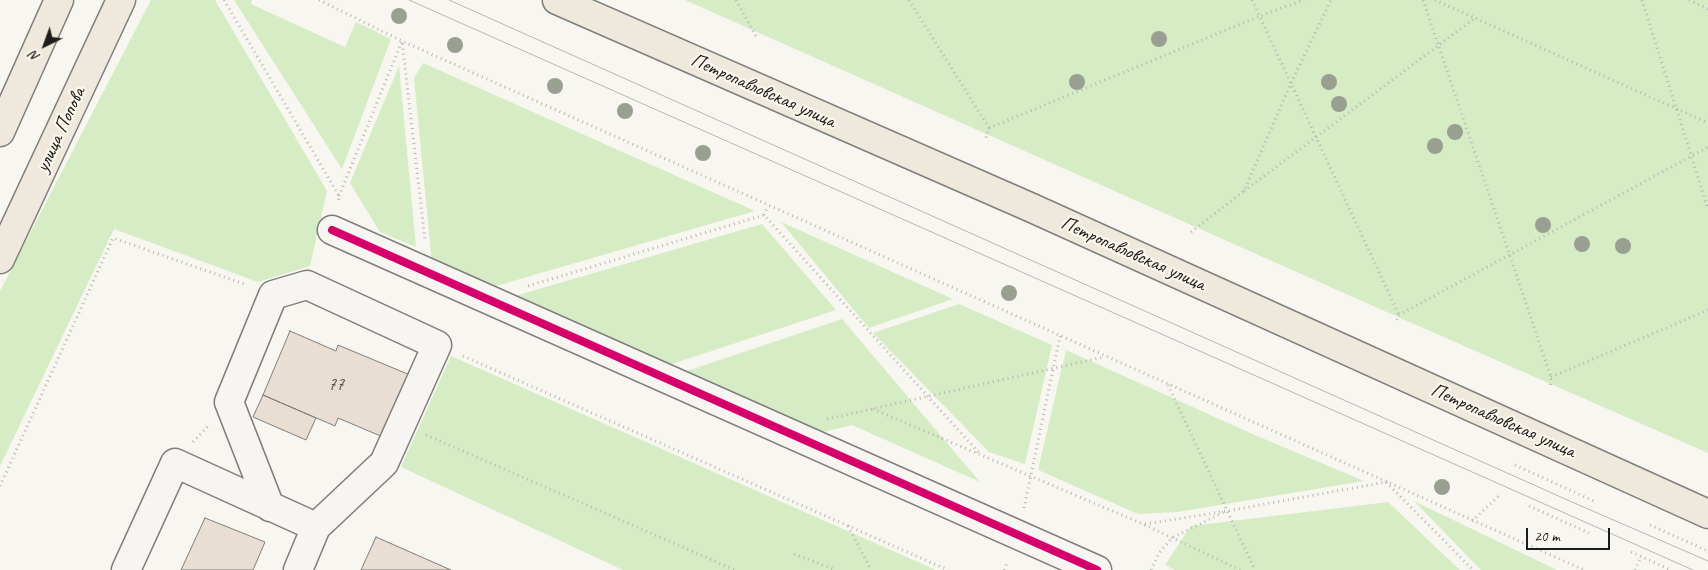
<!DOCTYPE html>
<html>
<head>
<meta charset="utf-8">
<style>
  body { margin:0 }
  #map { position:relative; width:1708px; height:570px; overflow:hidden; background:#f8f6f0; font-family:Caveat,sans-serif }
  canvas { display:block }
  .north { position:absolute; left:20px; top:20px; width:50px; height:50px; -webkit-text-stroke:4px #fbf7ec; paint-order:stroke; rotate:222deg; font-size:14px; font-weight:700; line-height:20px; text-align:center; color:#1c1c1c }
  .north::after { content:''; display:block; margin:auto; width:18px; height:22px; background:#1c1c1c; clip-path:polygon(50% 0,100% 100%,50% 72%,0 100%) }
  .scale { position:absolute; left:1526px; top:528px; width:84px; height:22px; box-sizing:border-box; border:2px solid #1c1c1c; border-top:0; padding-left:6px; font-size:15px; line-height:18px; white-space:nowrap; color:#1c1c1c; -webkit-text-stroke:4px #fbf7ec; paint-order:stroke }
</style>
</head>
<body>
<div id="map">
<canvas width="1708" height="570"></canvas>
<div class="north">N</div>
<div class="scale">20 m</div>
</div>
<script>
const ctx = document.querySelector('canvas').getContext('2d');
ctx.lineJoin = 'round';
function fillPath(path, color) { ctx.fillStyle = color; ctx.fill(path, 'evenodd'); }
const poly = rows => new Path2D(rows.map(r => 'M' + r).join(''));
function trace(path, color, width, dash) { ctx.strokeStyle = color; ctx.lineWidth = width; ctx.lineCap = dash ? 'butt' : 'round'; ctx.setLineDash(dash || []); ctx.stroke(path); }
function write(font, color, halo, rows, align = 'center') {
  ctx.font = font + ' Caveat,sans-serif'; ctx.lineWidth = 4.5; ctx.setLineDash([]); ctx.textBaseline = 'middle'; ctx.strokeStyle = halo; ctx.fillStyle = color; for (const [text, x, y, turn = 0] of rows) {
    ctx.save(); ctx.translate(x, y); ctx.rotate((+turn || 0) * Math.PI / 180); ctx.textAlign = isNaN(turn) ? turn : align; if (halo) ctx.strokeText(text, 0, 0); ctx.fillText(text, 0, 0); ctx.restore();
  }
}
fillPath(poly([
  [151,0,215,0,327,191,310,266,258,282,114,229,0,466,0,291],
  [234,0,252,0,251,4,345,47,356,22,391,39,342,169],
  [685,0,1708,0,1708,453,1398,317],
  [423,63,755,211,489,288,432,264,414,78],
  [399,66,416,247,380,232,350,183],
  [781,222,953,299,869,328],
  [762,224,836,310,663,367,508,298],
  [959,304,1052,345,1025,464,989,452,873,333],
  [842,319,980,482,852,425,815,434,678,374],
  [1066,350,1257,436,1364,481,1178,512,1138,514,1038,470],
  [451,356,936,570,623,570,401,467],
  [1414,501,1557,570,1481,570],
  [1388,502,1460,570,1175,570,1165,565,1191,526]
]), '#d6ecc4');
const building = poly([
  [290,331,336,351,338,345,410,375,383,437,338,418,335,426,263,395,290,331],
  [263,395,316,418,306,440,253,417,263,395],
  [205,518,265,542,253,570,181,570,205,518],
  [376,537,451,570,361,570,376,537]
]);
fillPath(building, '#e8ded4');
trace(building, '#7f7e7b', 1);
const minor = poly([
  [332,230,1097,570],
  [270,507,229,402,273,295,307,285,437,345,384,463,316,527],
  [126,570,175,463,316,527,298,570]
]);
const major = poly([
  [557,0,1032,208,1708,514],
  [0,132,59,0],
  [0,259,121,0]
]);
trace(minor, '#7f7e7b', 31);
trace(major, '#7f7e7b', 31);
trace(poly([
  [224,0,339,196,338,203],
  [319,0,402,41,1584,570],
  [736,0,757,38],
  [909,0,989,128,986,138],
  [1252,0,1399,315],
  [1423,0,1551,377,1550,388],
  [1435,0,1708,123],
  [1642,0,1708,209],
  [1689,0,1708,9],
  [989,128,1260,16,1304,0],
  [1244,191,1475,18],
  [339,196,402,41,425,240],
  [764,215,768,206],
  [1191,232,1244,191,1291,83,1331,0],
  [528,286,764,215,979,453],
  [1397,320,1399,315,1708,147],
  [463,356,948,570],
  [1551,377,1708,310],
  [1168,385,1255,570],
  [873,409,1143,524,1240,570],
  [827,419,1104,357],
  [426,435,735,570],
  [193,442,209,425],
  [1515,465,1596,502],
  [0,486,113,238,247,285],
  [1529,506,1589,533],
  [1024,508,1060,336],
  [1472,521,1501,494],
  [1145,524,1227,511,1386,482,1473,570],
  [1650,525,1708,551],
  [848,526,871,570],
  [1631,552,1671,570],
  [794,554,836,570],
  [1004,570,1008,561],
  [1151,570,1159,553,1172,538,1224,512],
  [1635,570,1641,557]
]), '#b7b6b4', 3, [1, 4]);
trace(minor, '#f6f5f1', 28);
trace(major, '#eee8dd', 28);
trace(poly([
  [409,0,1693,570],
  [449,0,1572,502,1708,561]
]), '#b7b6b4', 1);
trace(poly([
  [332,230,1097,570]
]), '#d6006c', 8);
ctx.fillStyle = '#999f91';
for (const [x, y] of [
  [399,16],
  [1159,39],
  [455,45],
  [1077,82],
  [1329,82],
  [555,86],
  [1339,104],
  [625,111],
  [1455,132],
  [1435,146],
  [703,153],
  [1543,225],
  [1582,244],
  [1623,246],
  [1009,293],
  [1442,487]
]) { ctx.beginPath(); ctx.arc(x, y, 8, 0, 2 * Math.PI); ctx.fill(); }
write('18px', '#4f4c4a', null, [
  ["77",336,385]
]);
write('20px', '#1c1c1c', '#fbf7ec', [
  ["Петропавловская улица",763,91,24],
  ["улица Попова",61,130,-65],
  ["Петропавловская улица",1133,254,24],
  ["Петропавловская улица",1503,421,24]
]);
</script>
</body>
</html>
